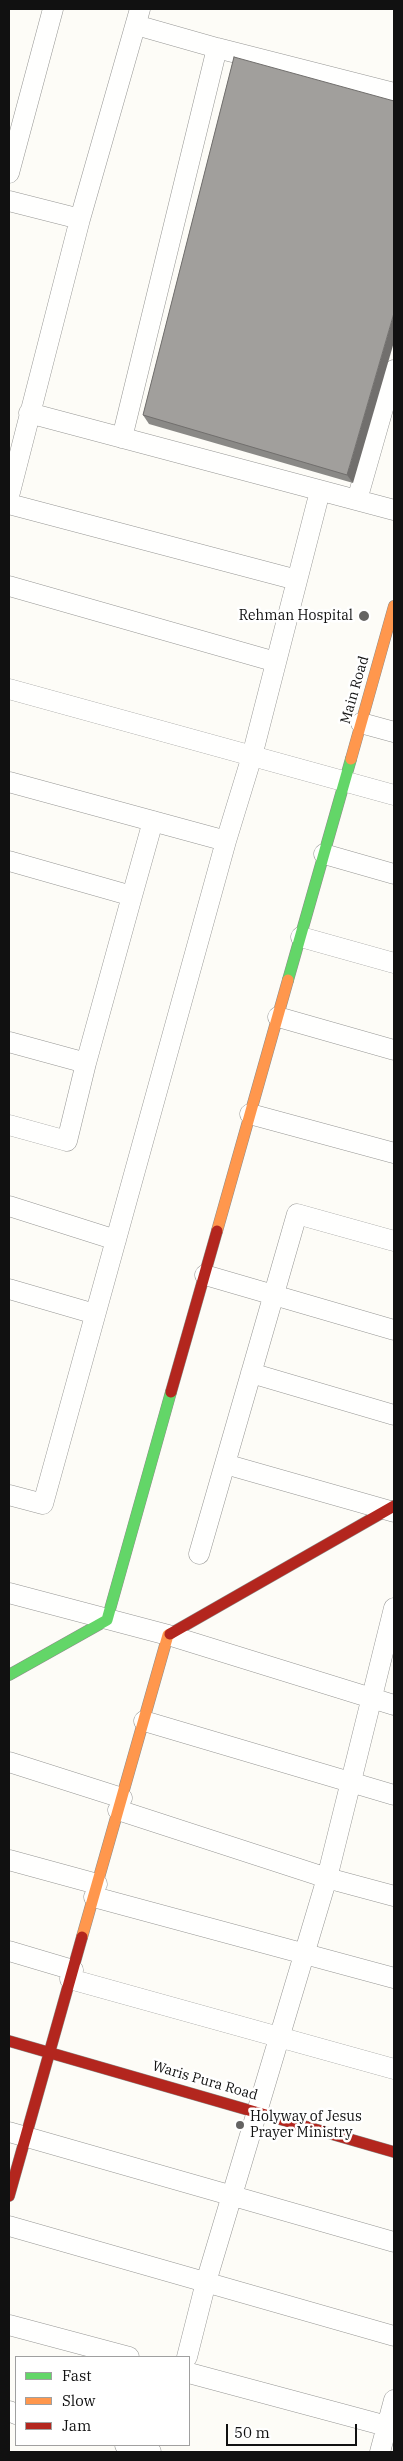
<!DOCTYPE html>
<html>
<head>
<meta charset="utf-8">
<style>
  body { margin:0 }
  #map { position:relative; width:403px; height:2461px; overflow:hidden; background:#fdfcf7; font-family:"IBM Plex Serif",serif }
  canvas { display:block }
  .frame { position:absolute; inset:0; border:10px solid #111; pointer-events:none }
  .legend { position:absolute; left:15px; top:2356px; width:175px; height:90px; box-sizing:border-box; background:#fff; border:1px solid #a0a0a0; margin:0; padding:6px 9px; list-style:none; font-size:15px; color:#111 }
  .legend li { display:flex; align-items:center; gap:10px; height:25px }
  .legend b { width:25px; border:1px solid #a0a0a0 }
  .scale { position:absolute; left:226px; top:2424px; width:131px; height:22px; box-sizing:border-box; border:2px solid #111; border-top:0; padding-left:6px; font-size:15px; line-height:18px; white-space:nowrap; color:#111; -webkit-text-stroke:4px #fff; paint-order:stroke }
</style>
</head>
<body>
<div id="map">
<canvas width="403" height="2461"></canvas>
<div class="frame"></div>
<ul class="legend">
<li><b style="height:6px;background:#63d668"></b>Fast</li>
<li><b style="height:6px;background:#ff974d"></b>Slow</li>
<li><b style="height:6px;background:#b3261e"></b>Jam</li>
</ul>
<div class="scale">50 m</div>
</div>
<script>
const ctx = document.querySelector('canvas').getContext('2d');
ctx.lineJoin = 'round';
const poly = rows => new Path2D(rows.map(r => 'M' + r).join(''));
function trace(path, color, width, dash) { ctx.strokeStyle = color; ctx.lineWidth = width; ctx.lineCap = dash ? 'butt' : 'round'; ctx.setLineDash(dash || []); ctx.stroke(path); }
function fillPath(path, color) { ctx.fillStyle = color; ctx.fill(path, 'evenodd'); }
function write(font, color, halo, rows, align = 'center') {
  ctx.font = font + ' "IBM Plex Serif",serif'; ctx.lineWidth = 5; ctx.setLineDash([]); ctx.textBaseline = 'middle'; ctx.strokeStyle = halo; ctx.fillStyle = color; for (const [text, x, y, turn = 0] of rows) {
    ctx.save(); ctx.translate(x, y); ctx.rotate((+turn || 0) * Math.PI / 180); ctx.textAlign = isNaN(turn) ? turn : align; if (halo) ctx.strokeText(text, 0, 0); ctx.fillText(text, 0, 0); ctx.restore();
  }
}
const street = poly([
  [136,25,217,48,394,93],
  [9,173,53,9],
  [9,201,80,219],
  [29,413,394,510],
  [122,438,217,48],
  [9,496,80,219,140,9],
  [357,500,394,370],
  [9,504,297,580],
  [9,586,276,662],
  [9,689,394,795],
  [361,723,394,732],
  [9,782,226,841],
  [324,854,394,874],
  [9,861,132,896,86,1063,67,1141,9,1125],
  [132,896,153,821],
  [301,937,394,963],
  [278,1017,394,1050],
  [9,1042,86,1063],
  [250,1114,394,1153],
  [9,1206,116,1240],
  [205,1275,394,1330],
  [9,1289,95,1314],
  [251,1373,394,1415],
  [225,1464,394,1512],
  [9,1495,43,1504,226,841,252,756,320,491],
  [199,1554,297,1214,394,1241],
  [9,1593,168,1635,394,1705],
  [144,1721,394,1795],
  [9,1762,122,1798],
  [118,1810,327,1878,394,1896],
  [9,1860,97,1884],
  [94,1897,394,1978],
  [9,1951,73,1970],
  [70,1979,394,2069],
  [9,2132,394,2242],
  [9,2226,394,2336],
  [9,2325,129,2357],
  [187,2357,206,2282,327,1878,394,1608],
  [189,2373,394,2428],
  [9,2411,16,2414],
  [125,2445,151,2452],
  [380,2452,394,2400]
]);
const fast = poly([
  [288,980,351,759],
  [9,1675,107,1620,171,1392]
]);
const slow = poly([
  [351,759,394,606],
  [217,1231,288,980],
  [82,1937,168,1635,170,1634]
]);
const jam = poly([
  [171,1392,217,1231],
  [170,1634,394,1506],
  [9,2041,394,2152],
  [9,2196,82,1937]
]);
trace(street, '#979795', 21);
trace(fast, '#8e8d8b', 12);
trace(slow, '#8e8d8b', 12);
trace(jam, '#8e8d8b', 12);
trace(street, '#fffffe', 20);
trace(fast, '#63d668', 11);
trace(slow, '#ff974d', 11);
trace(jam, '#b3261e', 11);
fillPath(poly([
  [234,57,353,483,149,424,143,415]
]), '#8a8986');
fillPath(poly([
  [394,313,394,342,353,483,347,475]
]), '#716f6d');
const building = poly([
  [234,57,394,101,394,313,347,475,143,415,234,57]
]);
fillPath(building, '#a19f9c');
trace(building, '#716f6d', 1);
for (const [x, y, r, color] of [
  [364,616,6,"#646362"],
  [240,2125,5,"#646362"]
]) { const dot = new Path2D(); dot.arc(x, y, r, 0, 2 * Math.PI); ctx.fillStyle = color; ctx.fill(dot); trace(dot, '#fff', 2); }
write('14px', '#111', '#fff', [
  ["Rehman Hospital",353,616],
  ["Holyway of Jesus",250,2117,"left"],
  ["Prayer Ministry",250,2133,"left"]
], 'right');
write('14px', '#111', '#fff', [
  ["Main Road",355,690,-74],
  ["Waris Pura Road",205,2081,16]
]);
</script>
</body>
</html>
